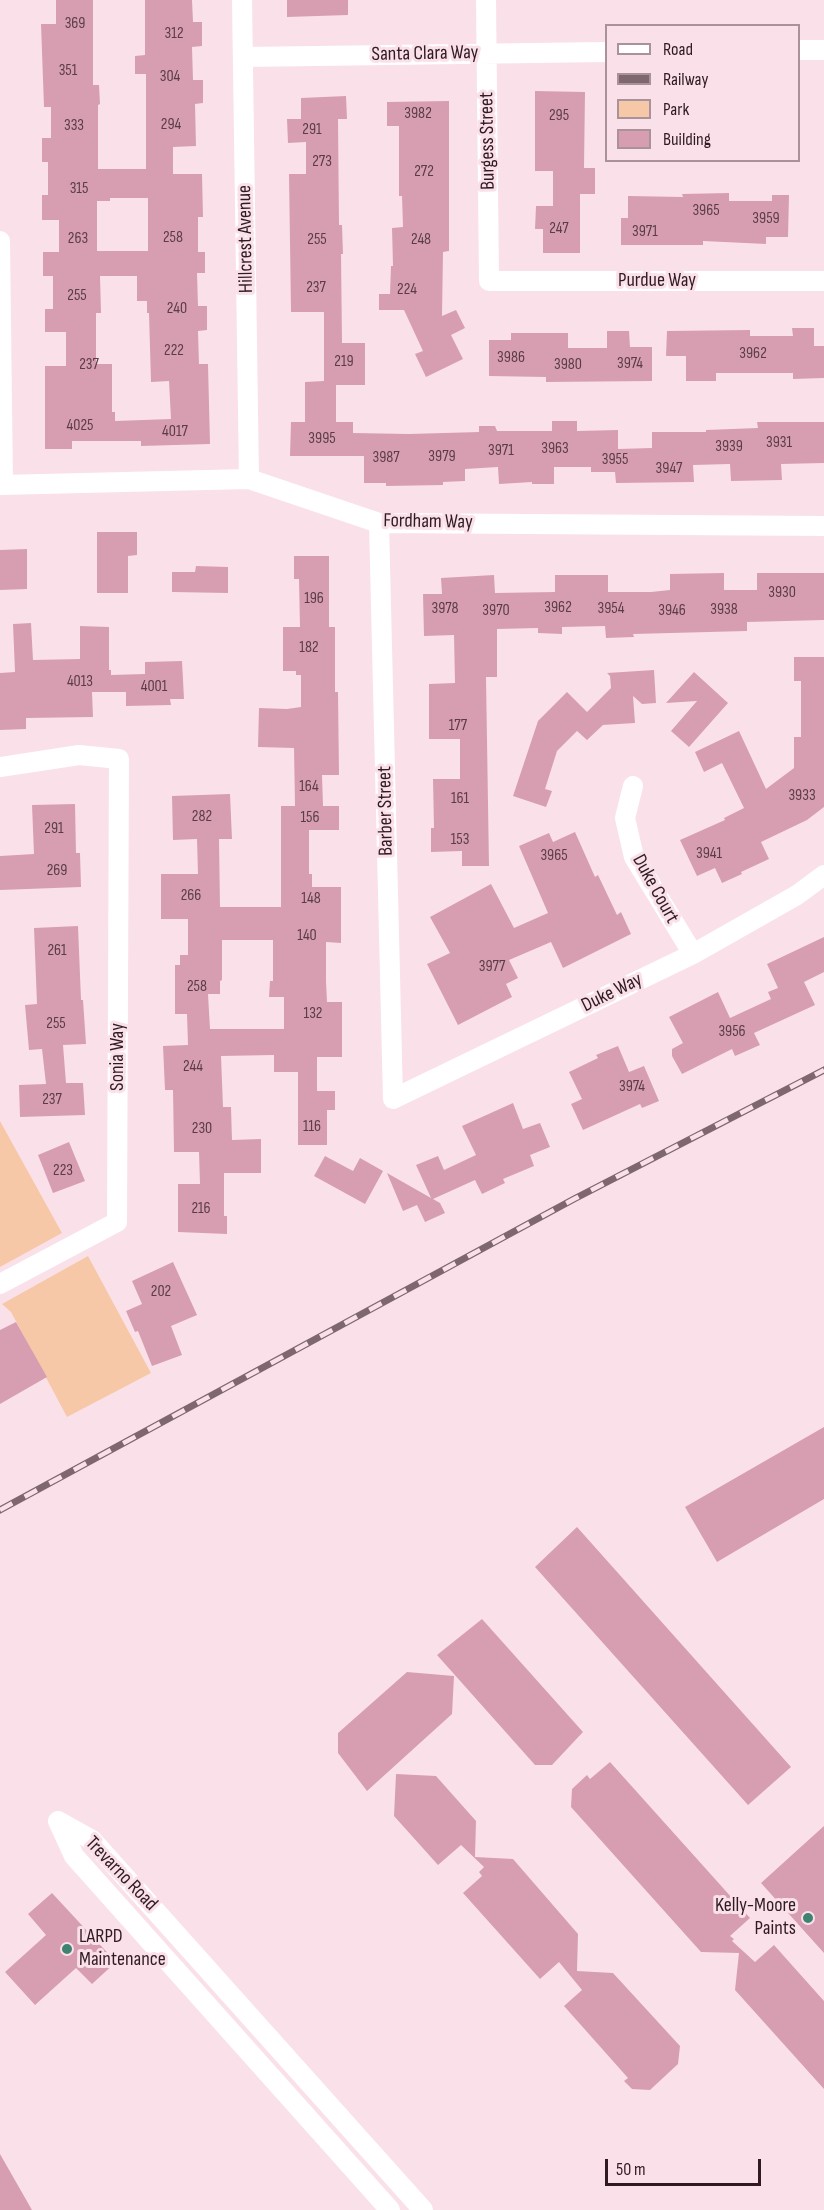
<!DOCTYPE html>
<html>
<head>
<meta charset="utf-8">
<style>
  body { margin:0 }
  #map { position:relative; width:824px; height:2210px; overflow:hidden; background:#fae1e9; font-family:"Sofia Sans Condensed",sans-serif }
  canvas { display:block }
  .legend { position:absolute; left:605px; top:24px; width:195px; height:138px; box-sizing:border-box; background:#fae1e9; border:2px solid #aa929a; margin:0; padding:8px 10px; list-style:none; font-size:18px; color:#311b23 }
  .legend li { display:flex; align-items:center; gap:12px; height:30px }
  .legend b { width:30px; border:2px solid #aa929a }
  .scale { position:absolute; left:605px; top:2159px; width:156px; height:27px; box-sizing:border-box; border:3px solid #311b23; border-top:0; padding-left:8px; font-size:18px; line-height:21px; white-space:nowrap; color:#311b23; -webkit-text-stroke:4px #fae1e9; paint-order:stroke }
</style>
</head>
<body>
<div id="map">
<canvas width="824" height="2210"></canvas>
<ul class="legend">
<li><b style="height:8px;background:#fff"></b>Road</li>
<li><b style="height:8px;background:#7e676f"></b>Railway</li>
<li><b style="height:16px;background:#f7c8a7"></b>Park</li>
<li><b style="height:16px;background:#d79eb2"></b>Building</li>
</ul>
<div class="scale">50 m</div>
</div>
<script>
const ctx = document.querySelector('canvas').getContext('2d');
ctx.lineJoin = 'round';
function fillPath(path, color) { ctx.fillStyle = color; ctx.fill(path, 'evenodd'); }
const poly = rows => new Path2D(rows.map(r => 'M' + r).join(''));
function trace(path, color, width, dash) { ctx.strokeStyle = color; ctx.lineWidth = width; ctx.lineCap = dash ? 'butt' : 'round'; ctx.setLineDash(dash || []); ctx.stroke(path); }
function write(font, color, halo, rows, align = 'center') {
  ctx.font = font + ' "Sofia Sans Condensed",sans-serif'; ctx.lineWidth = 6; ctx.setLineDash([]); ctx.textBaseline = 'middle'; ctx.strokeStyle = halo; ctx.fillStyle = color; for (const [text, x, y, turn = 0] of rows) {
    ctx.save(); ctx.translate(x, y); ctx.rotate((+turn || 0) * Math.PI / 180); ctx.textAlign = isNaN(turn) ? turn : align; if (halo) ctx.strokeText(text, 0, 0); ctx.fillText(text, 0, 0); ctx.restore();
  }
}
fillPath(poly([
  [0,1121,62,1233,0,1267],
  [88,1256,151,1373,67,1417,11,1312,2,1304]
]), '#f7c8a7');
fillPath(poly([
  [56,0,93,0,93,85,99,85,100,104,98,105,98,169,146,169,146,74,135,74,135,56,145,55,145,0,192,0,193,22,202,22,202,46,192,47,193,80,203,80,203,103,195,104,196,146,173,147,173,174,202,174,203,217,198,217,198,252,205,252,205,273,197,273,198,306,207,306,207,330,198,331,199,364,208,364,210,444,141,446,141,441,72,441,72,449,45,449,45,366,66,366,66,332,45,332,45,309,53,309,53,276,43,276,43,252,59,252,59,220,42,220,42,195,48,195,48,162,42,162,42,138,51,138,51,107,44,107,41,24,56,24],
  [110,198,148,198,148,251,97,251,97,201,110,201],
  [100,276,137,276,137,301,147,301,147,313,149,313,151,382,169,381,171,419,115,421,115,412,112,412,112,364,96,364,96,313,101,313],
  [287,0,348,0,348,15,287,17],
  [535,91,585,92,584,168,595,168,595,194,580,194,580,253,543,253,543,229,535,229,536,206,553,206,553,171,535,171],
  [346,96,347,119,338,119,339,225,342,225,343,254,341,254,342,343,365,343,365,385,336,385,336,422,353,422,353,433,409,434,479,432,479,426,495,426,497,431,552,431,552,421,577,421,577,431,618,430,618,449,652,448,652,432,706,432,706,430,758,428,757,422,824,422,824,463,781,464,782,480,731,481,730,464,693,465,694,482,616,483,615,472,591,472,591,467,554,467,554,484,532,484,532,482,499,484,498,467,465,469,465,481,443,482,443,485,386,486,386,483,364,483,364,456,290,456,291,422,305,422,305,382,324,381,324,312,291,312,289,174,306,174,306,142,288,143,287,119,301,119,301,98],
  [449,101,449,251,443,252,442,316,456,310,465,328,451,335,463,359,426,377,415,354,423,351,404,310,379,310,379,294,390,294,391,266,393,266,392,228,403,227,402,196,399,196,399,126,387,126,387,102],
  [729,193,729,201,772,201,772,195,789,195,788,237,766,237,766,244,703,241,703,245,621,245,621,218,628,218,628,196,683,197,682,194],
  [792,328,814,328,814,346,824,346,824,378,793,379,793,373,716,373,716,381,686,381,686,356,666,356,667,331,750,330,750,336,793,336],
  [607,331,629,331,630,347,652,347,652,381,546,382,546,377,489,376,489,340,511,340,511,333,568,333,568,348,607,348],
  [97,532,137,532,137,555,128,556,128,593,97,593],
  [27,549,27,589,0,590,0,550],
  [294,556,329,556,329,627,335,627,335,692,338,692,339,775,322,775,323,806,339,806,339,830,309,830,309,874,312,874,312,887,341,887,341,943,326,942,326,981,327,1002,342,1002,342,1057,317,1057,317,1091,335,1091,335,1110,327,1110,327,1145,298,1145,298,1072,274,1072,274,1055,221,1056,223,1107,231,1107,232,1140,261,1139,261,1173,224,1173,224,1216,227,1216,227,1234,178,1232,178,1184,200,1184,199,1152,174,1152,173,1090,165,1090,163,1046,188,1045,187,1014,175,1014,175,965,180,965,180,955,188,955,188,919,161,919,161,874,198,874,197,839,173,840,172,796,230,794,232,839,219,839,220,907,281,907,281,806,295,806,294,748,258,747,259,708,287,709,301,707,301,675,296,675,296,671,283,671,283,627,300,627,299,579,294,579],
  [222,940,273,940,273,981,270,981,269,997,284,997,284,1029,210,1029,208,994,220,994,220,981,222,980],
  [196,566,228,567,228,593,172,592,172,572,195,572],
  [724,573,724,590,757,590,757,573,824,573,824,620,747,622,747,631,633,634,634,637,606,638,605,626,562,627,562,634,538,633,538,628,497,629,497,677,486,677,489,866,462,866,462,851,431,852,431,828,434,828,433,779,460,779,460,739,429,739,429,684,455,683,454,635,424,636,423,594,442,594,441,578,494,575,495,593,555,592,555,575,608,575,608,592,651,592,670,590,670,574],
  [31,623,33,660,80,659,80,626,109,627,109,670,111,670,111,675,145,674,145,662,182,661,184,699,170,699,171,705,126,706,126,692,92,692,93,717,26,718,26,729,0,730,0,673,15,672,13,624],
  [794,657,824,657,824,807,807,820,761,842,769,859,741,872,742,874,722,883,715,868,697,876,680,840,725,820,724,818,744,808,722,763,704,772,695,752,739,731,766,789,794,768,794,737,801,737,801,681,794,681],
  [654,670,656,703,642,704,633,696,635,723,603,725,587,740,577,731,557,751,545,789,552,791,546,807,513,796,538,721,567,692,587,712,611,688,610,676,607,673],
  [694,672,728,703,689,747,671,731,697,701,666,703],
  [75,804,76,853,80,853,81,887,0,890,0,856,34,854,32,805],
  [575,832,595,877,598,875,617,915,621,912,631,934,563,968,551,942,509,960,518,978,506,984,512,997,458,1025,427,964,450,953,430,917,491,884,514,928,548,913,519,846,549,833,553,842],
  [78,926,81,1000,83,1000,86,1044,63,1045,66,1083,83,1083,85,1115,20,1117,19,1085,46,1084,42,1049,29,1050,25,1005,37,1004,34,928],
  [824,937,824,972,804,982,815,1005,754,1033,760,1045,735,1056,732,1049,682,1074,672,1056,672,1049,683,1043,669,1017,718,992,730,1018,771,999,768,992,778,988,767,964],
  [618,1046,629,1072,644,1066,659,1101,642,1108,640,1104,583,1130,571,1104,582,1099,569,1072,598,1058,596,1055],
  [513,1103,523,1129,540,1123,550,1147,530,1155,534,1166,503,1179,505,1183,482,1194,475,1180,433,1199,440,1203,445,1213,425,1222,417,1205,403,1211,387,1173,431,1198,416,1165,438,1156,444,1170,476,1155,462,1126],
  [69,1142,85,1181,53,1193,38,1155],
  [325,1156,353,1171,360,1158,383,1171,365,1204,314,1176],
  [173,1262,197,1315,171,1326,182,1355,152,1366,138,1331,135,1332,126,1311,142,1304,132,1281],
  [16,1322,47,1377,0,1404,0,1330],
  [824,1427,824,1499,717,1562,685,1507],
  [577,1527,791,1767,748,1805,535,1567],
  [482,1619,583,1732,552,1765,535,1765,437,1655],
  [407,1672,454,1676,452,1714,367,1791,338,1753,338,1733],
  [610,1762,750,1918,730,1936,734,1939,732,1941,755,1962,774,1945,824,2001,824,2089,735,1990,739,1953,701,1952,571,1807,572,1789,587,1775,590,1779],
  [396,1774,436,1776,476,1821,475,1857,513,1859,578,1934,577,1971,613,1973,680,2046,678,2064,650,2090,632,2089,624,2081,628,2078,564,2006,582,1990,559,1962,540,1979,463,1893,482,1876,479,1872,484,1867,461,1845,438,1865,394,1816],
  [824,1826,824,1953,761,1883],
  [52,1893,116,1962,92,1984,76,1968,35,2005,5,1972,46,1935,28,1914],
  [0,2154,32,2210,0,2210]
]), '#d79eb2');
trace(poly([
  [242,0,249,479],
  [486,0,489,281,824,281],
  [798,50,824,50],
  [243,57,606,52],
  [0,241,3,485],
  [0,485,249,479,379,523,824,526],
  [379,523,393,1099,693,954,797,895,824,875],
  [0,767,79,755,119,759,117,1222,0,1284],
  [633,786,625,818,634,857,693,954],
  [58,1821,92,1840,423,2210],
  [58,1821,74,1856,390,2210]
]), '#fff', 20);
const rail = poly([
  [0,1510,574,1199,824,1070]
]);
trace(rail, '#7e676f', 7);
trace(rail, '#fae1e9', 4.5, [14]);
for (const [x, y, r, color] of [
  [808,1918,6,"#408272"],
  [67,1949,6,"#408272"]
]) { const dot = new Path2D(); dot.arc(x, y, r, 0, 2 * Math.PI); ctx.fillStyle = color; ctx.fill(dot); trace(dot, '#fae1e9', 2); }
write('16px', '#5a3c47', null, [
  ["369",75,24],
  ["312",174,34],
  ["351",68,71],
  ["304",170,77],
  ["3982",418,114],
  ["295",559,116],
  ["294",171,125],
  ["333",74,126],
  ["291",312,130],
  ["273",322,162],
  ["272",424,172],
  ["315",79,189],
  ["3965",706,211],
  ["3959",766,219],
  ["247",559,229],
  ["3971",645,232],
  ["258",173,238],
  ["263",78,239],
  ["255",317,240],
  ["248",421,240],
  ["237",316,288],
  ["224",407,290],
  ["255",77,296],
  ["240",177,309],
  ["222",174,351],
  ["3962",753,354],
  ["3986",511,358],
  ["219",344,362],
  ["3974",630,364],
  ["237",89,365],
  ["3980",568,365],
  ["4025",80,426],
  ["4017",175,432],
  ["3995",322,439],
  ["3931",779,443],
  ["3939",729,447],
  ["3963",555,449],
  ["3971",501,451],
  ["3979",442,457],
  ["3987",386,458],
  ["3955",615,460],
  ["3947",669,469],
  ["3930",782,593],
  ["196",314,599],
  ["3962",558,608],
  ["3978",445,609],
  ["3954",611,609],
  ["3938",724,610],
  ["3970",496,611],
  ["3946",672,611],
  ["182",309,648],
  ["4013",80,682],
  ["4001",154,687],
  ["177",458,726],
  ["164",309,787],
  ["3933",802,796],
  ["161",460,799],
  ["282",202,817],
  ["156",310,818],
  ["291",54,829],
  ["153",460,840],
  ["3941",709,854],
  ["3965",554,856],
  ["269",57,871],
  ["266",191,896],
  ["148",311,899],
  ["140",307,936],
  ["261",57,951],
  ["3977",492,967],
  ["258",197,987],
  ["132",313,1014],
  ["255",56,1024],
  ["3956",732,1032],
  ["244",193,1067],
  ["3974",632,1087],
  ["237",52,1100],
  ["116",312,1127],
  ["230",202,1129],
  ["223",63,1171],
  ["216",201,1209],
  ["202",161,1292]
]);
write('20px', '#311b23', '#fae1e9', [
  ["Santa Clara Way",425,54,-1],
  ["Burgess Street",488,141,-91],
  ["Hillcrest Avenue",246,239,-91],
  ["Purdue Way",657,281],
  ["Fordham Way",428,522,1],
  ["Barber Street",386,811,-91],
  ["Duke Court",655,889,61],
  ["Duke Way",612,993,-26],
  ["Sonia Way",118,1057,-90],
  ["Trevarno Road",121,1874,46]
]);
write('20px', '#311b23', '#fae1e9', [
  ["Kelly-Moore",796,1906],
  ["Paints",796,1929],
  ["LARPD",79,1937,"left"],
  ["Maintenance",79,1960,"left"]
], 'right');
</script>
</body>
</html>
